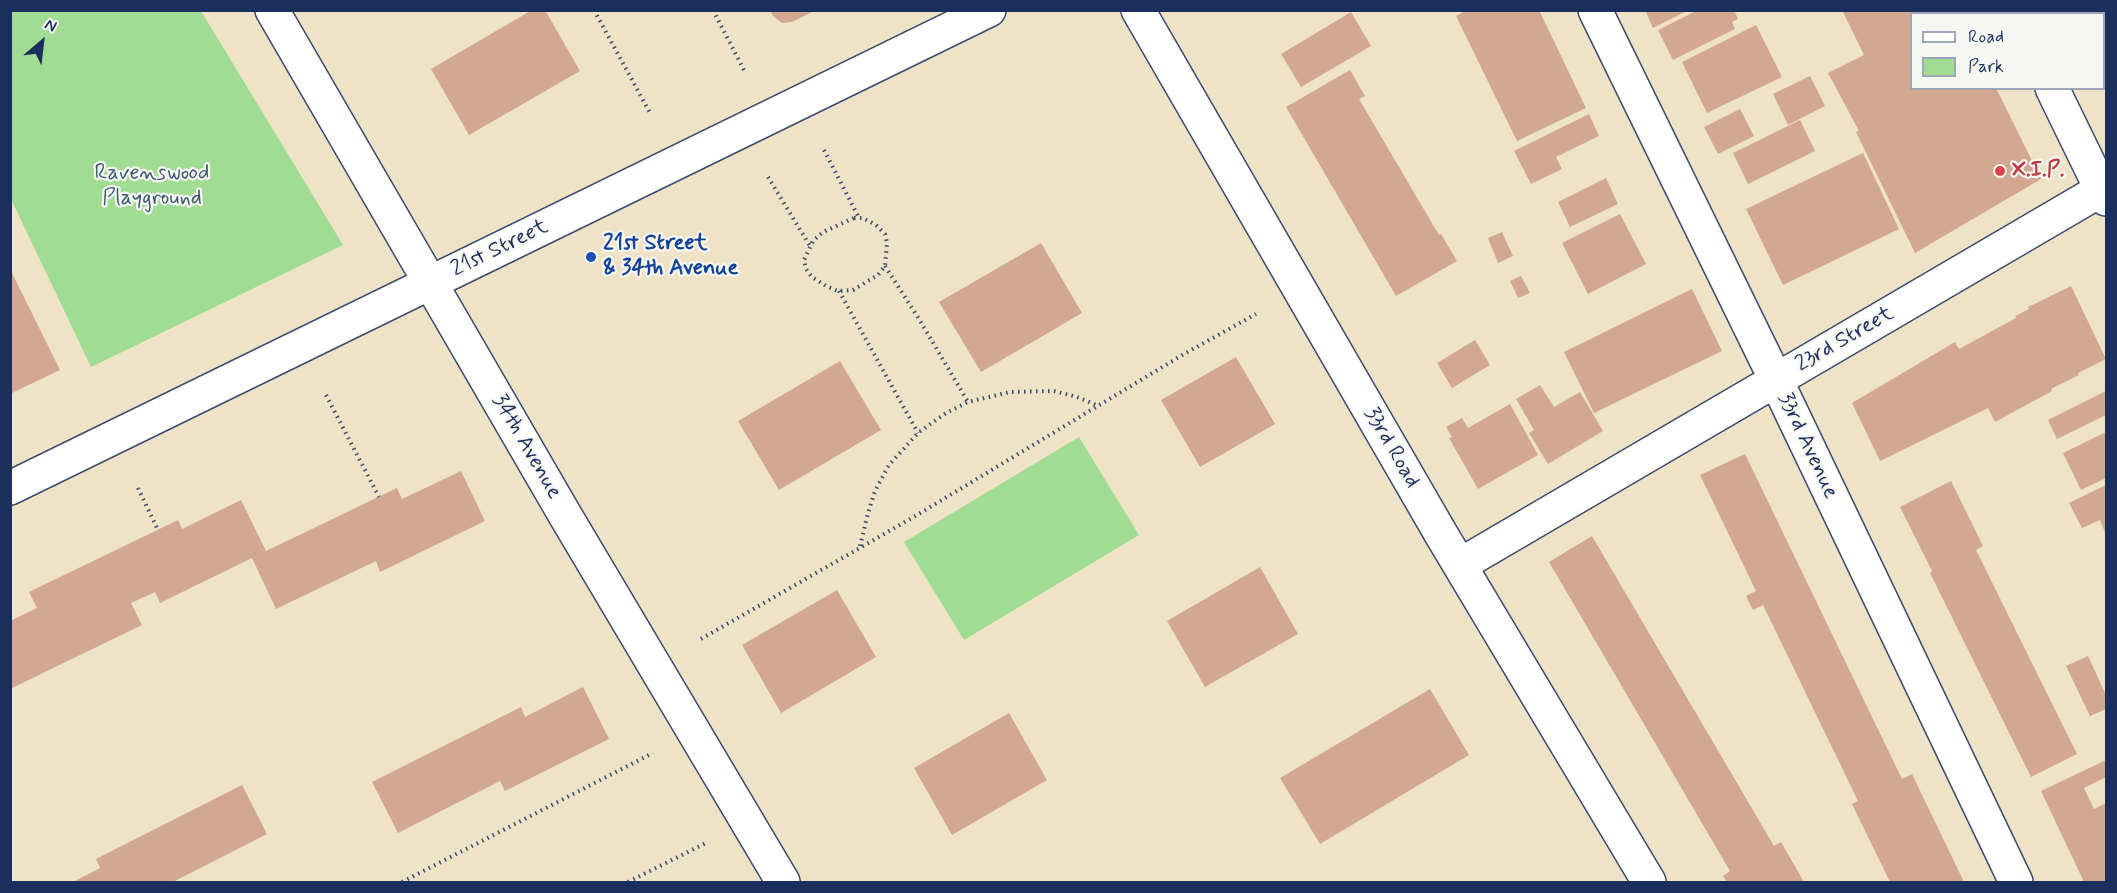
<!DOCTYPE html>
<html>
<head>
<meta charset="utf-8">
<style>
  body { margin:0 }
  #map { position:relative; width:2117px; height:893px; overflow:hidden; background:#eee3c6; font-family:Mynerve,sans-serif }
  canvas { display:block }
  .frame { position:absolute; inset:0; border:12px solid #1b2f5e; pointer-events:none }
  .legend { position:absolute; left:1910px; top:12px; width:195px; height:78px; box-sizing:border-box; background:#f6f6f2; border:2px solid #9ea6b7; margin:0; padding:8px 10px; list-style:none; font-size:18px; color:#1b2f5e }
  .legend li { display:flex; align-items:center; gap:12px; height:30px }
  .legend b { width:30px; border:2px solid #9ea6b7 }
  .north { position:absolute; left:12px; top:12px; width:60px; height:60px; -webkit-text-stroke:4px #f6f6f2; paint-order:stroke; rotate:28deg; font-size:16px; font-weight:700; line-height:24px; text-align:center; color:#1b2f5e }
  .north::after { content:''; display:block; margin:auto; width:21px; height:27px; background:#1b2f5e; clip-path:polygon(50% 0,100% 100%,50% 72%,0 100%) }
</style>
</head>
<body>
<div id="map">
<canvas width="2117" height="893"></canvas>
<div class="frame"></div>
<ul class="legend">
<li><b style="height:8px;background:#fff"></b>Road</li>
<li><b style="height:16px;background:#a0dd92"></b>Park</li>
</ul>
<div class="north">N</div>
</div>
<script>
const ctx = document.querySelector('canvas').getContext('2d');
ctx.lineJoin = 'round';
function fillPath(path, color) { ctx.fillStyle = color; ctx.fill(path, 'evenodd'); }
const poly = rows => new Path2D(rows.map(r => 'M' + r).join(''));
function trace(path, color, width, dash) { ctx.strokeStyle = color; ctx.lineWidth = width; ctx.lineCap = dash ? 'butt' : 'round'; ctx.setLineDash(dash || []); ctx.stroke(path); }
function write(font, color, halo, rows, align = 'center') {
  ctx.font = font + ' Mynerve,sans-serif'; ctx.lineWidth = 4.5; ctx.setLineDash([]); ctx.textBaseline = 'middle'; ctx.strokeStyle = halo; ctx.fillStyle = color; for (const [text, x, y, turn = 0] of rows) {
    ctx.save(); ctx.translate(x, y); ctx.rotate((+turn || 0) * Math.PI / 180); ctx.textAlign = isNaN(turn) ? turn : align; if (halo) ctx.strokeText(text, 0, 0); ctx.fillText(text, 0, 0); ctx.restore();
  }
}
fillPath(poly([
  [10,11,201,11,343,245,91,367,11,199],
  [1079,437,1139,535,964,640,904,542]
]), '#a0dd92');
fillPath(poly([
  [532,10,545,10,580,71,469,135,431,69],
  [770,10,816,10,792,22,782,23,773,16],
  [1467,10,1539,10,1586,108,1517,141,1456,16],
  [1645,10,1689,10,1653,28],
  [1698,10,1734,10,1738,19,1732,22,1735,29,1673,60,1658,30],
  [1842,10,1917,10,1919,14,1912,14,1912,88,1996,88,2041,179,1915,253,1856,132,1859,131,1828,73,1864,55],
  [2073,10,2106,10,2106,78,2104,72,2104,14,2075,14],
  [1351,12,1371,46,1301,87,1281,54],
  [1756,25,1782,77,1707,113,1682,62],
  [1350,70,1365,96,1359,99,1439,235,1441,234,1457,261,1396,296,1286,107],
  [1810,76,1825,106,1788,125,1773,94],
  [1740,109,1754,136,1718,154,1704,127],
  [1589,114,1599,136,1556,157,1562,169,1531,184,1514,151],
  [1800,120,1815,151,1748,184,1733,153],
  [1863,153,1899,229,1783,285,1746,209],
  [1606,178,1618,204,1570,227,1558,202],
  [1620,214,1646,264,1588,294,1562,243],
  [1502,232,1513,256,1498,263,1488,238],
  [1041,243,1082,313,981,372,939,302],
  [10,269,60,370,10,394],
  [1521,276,1530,293,1518,298,1510,281],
  [2071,286,2106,359,2078,373,2079,375,2051,389,2052,391,1995,422,1988,408,1880,461,1852,403,1955,342,1959,349,2016,318,2015,316,2029,309,2028,307],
  [1692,289,1722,351,1594,413,1564,352],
  [1475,340,1490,365,1452,388,1437,363],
  [1236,357,1275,424,1200,467,1161,400],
  [840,361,881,430,779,490,738,421],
  [1540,385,1554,407,1580,392,1603,431,1548,464,1529,433,1534,430,1516,399],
  [2106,391,2106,415,2057,439,2048,420],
  [1510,404,1538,455,1478,489,1449,438,1452,437,1446,427,1462,418,1468,428],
  [2106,432,2106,478,2081,490,2063,453],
  [1745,454,1902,779,1912,774,1964,882,1890,882,1852,804,1858,801,1763,605,1753,610,1746,596,1756,591,1700,475],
  [461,471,485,521,380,572,376,561,276,609,252,558,160,603,155,592,131,603,142,625,10,689,10,621,37,608,29,592,178,520,182,529,241,500,266,551,397,488,402,499],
  [1951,481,1983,546,1976,550,2077,754,2031,777,1930,573,1932,571,1900,507],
  [2106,485,2106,535,2100,520,2082,528,2069,503],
  [1592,536,1774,846,1781,842,1804,882,1727,882,1723,876,1730,871,1549,562],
  [1260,567,1298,634,1205,687,1167,621],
  [837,590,876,657,781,713,742,645],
  [2088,656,2106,695,2106,709,2090,716,2066,666],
  [583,687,609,739,505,791,500,781,398,833,372,782,521,707,525,717],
  [1430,689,1469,755,1320,844,1280,778],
  [1009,713,1047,780,952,835,914,768],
  [2106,760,2106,777,2084,788,2094,809,2106,803,2106,882,2084,882,2041,791],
  [242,785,267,834,173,882,73,882,100,868,96,859]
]), '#d3a891');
const minor = poly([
  [1138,10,1441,534,1649,882],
  [1595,10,1776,380,2016,882],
  [1460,565,2106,187]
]);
const tertiary = poly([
  [272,10,565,515,783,882]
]);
const secondary = poly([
  [2014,10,2016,14],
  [2052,88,2106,199]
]);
const primary = poly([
  [10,488,989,10]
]);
trace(minor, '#3b4a6e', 36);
trace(tertiary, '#3b4a6e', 36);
trace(secondary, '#3b4a6e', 36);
trace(primary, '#3b4a6e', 36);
trace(poly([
  [594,10,650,113],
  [713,10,745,72],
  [824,150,859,218],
  [768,177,810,246],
  [854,218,863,218,876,225,885,234,887,243,885,266,878,275,853,290,838,291,826,286,812,277,806,269,804,260,813,241,823,232,854,218],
  [885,266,919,319,968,402],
  [839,291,918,433],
  [326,395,379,497],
  [138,488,158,530],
  [860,546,868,513,875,491,889,465,918,433,946,413,968,402,1010,392,1054,391,1077,397,1099,406],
  [701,639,912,518,1184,354,1256,314],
  [402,882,653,753],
  [628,882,706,843]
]), '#3b4a6e', 4, [1.5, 4.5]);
trace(minor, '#fff', 33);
trace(tertiary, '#fff', 33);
trace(secondary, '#fff', 33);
trace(primary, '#fff', 33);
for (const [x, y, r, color] of [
  [2000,171,6,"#e0444e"],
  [591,257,6,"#1a4fb4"]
]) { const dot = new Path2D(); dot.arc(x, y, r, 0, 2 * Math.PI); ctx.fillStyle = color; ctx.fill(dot); trace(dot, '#f6f6f2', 2); }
write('bold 22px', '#be3a42', '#f6f6f2', [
  ["X.I.P.",2012,171]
], 'left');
write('22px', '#3c5a6b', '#f6f6f2', [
  ["Ravenswood",152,174],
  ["Playground",152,199]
]);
write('bold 22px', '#164399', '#f6f6f2', [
  ["21st Street",603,244],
  ["& 34th Avenue",603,269]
], 'left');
write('22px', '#1b2f5e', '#f6f6f2', [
  ["21st Street",500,249,-26],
  ["23rd Street",1845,340,-30],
  ["33rd Avenue",1807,446,65],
  ["34th Avenue",526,447,60],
  ["33rd Road",1391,448,60]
]);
</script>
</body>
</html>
